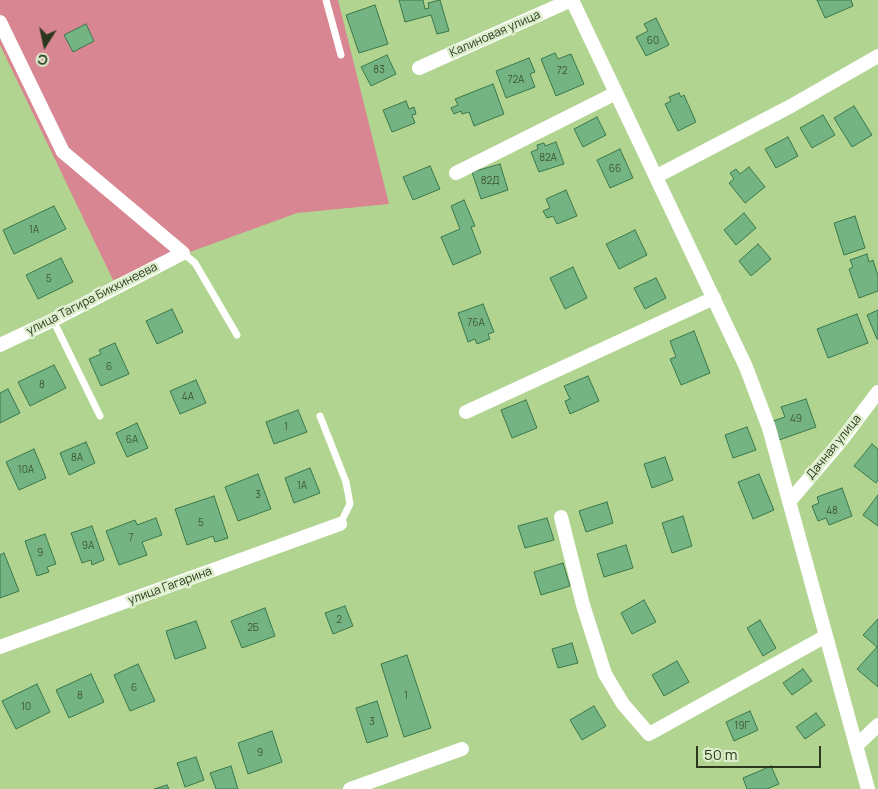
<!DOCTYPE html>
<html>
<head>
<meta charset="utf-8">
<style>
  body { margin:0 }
  #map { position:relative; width:878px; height:789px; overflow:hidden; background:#b2d491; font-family:Manrope,sans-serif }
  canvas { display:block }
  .north { position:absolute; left:20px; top:20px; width:50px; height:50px; -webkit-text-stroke:4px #ddeecd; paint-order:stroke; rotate:190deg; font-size:14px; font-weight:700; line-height:20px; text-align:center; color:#2b381d }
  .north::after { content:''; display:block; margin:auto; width:18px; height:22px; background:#2b381d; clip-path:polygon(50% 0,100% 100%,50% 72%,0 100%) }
  .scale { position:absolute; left:696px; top:746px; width:125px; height:22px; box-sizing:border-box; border:2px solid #2b381d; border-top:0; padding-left:6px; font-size:15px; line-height:18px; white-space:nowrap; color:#2b381d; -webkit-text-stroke:4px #ddeecd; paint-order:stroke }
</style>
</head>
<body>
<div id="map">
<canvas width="878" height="789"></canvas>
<div class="north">С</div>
<div class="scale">50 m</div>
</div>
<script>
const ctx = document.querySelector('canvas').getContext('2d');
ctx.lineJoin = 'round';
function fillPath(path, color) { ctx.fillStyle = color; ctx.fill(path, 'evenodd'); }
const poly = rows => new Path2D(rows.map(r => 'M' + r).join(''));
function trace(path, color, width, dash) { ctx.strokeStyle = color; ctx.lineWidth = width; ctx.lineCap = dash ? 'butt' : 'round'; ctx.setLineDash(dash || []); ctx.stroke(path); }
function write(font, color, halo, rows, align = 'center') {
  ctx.font = font + ' Manrope,sans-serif'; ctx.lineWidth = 5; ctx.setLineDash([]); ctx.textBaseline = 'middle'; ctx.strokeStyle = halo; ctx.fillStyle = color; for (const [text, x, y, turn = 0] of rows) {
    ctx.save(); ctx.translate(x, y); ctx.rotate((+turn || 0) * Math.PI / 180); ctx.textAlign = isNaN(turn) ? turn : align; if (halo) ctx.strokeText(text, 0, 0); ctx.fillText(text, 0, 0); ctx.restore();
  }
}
fillPath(poly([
  [0,0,338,0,389,204,297,213,113,280,0,45]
]), '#d78692');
const building = poly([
  [399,0,423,0,425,9,429,8,428,3,440,0,449,31,437,34,431,15,405,22,399,0],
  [817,0,851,0,853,6,825,18,817,0],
  [375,5,388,44,359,53,346,15,375,5],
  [656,18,669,45,646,56,636,37,648,31,644,24,656,18],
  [86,24,94,41,73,52,64,35,86,24],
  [555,53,558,59,571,54,584,84,556,96,541,59,555,53],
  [387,55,396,74,371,86,361,67,387,55],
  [529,58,535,72,530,74,535,87,506,98,496,71,529,58],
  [493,84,504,114,474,126,469,112,462,114,461,111,454,114,451,108,458,105,455,99,493,84],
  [679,93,681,97,684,95,696,122,678,131,665,104,671,101,669,97,679,93],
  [406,101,409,109,414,107,416,114,412,115,415,123,392,132,383,110,406,101],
  [854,106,872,135,852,147,834,118,854,106],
  [823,115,835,135,812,148,800,128,823,115],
  [597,117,606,135,583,147,574,129,597,117],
  [788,137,798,156,776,168,765,149,788,137],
  [556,142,564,164,539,172,531,152,538,149,537,145,544,143,545,146,556,142],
  [620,149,633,178,610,188,597,160,620,149],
  [500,164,508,190,481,199,472,172,500,164],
  [430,166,440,189,413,200,403,177,430,166],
  [749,167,765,187,745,203,729,183,734,179,730,173,736,169,740,174,749,167],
  [566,190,577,216,557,224,553,216,547,218,543,211,550,208,546,199,566,190],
  [464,200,475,226,471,227,481,253,453,265,441,237,460,229,451,206,464,200],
  [54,206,66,229,14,254,3,230,54,206],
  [744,213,756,228,736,245,724,230,744,213],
  [855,216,865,248,844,255,834,223,855,216],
  [635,230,647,255,619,269,606,244,635,230],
  [758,244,771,259,751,276,739,261,758,244],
  [867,254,869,262,873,260,878,276,878,291,859,298,849,269,853,267,850,260,867,254],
  [61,258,73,282,38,299,26,275,61,258],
  [573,267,587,298,565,309,550,278,573,267],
  [656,278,666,298,645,309,634,288,656,278],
  [483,304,494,332,488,334,490,339,477,344,475,339,468,342,458,313,483,304],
  [172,309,183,332,157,344,146,321,172,309],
  [878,310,878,339,877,339,867,315,878,310],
  [857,314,868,343,828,358,817,329,857,314],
  [694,331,710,373,681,385,670,359,676,357,670,341,694,331],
  [115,343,129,374,101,386,89,359,101,354,99,350,115,343],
  [54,365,66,388,30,406,18,382,54,365],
  [588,376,599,401,570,414,565,401,570,399,564,386,588,376],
  [196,380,206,403,180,414,170,391,196,380],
  [8,389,20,413,0,423,0,393,8,389],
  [806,399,816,427,779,440,773,421,785,417,781,407,806,399],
  [526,400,537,428,512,438,501,410,526,400],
  [298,410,307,432,274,444,266,422,298,410],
  [137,423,148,448,127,457,116,433,137,423],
  [747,427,756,450,733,458,725,435,747,427],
  [86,442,95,463,69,475,60,453,86,442],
  [872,444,878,449,878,480,876,483,854,466,872,444],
  [34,449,46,478,19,490,6,462,34,449],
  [665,457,673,480,652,488,644,464,665,457],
  [310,468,320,493,294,503,285,478,310,468],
  [258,474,271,509,238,521,225,487,258,474],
  [759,474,774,510,753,519,738,482,759,474],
  [842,488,852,516,829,525,826,518,818,521,812,506,819,503,817,497,842,488],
  [878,495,878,526,863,515,878,495],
  [214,496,228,538,215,542,213,536,187,545,175,509,214,496],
  [607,502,613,523,586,532,579,511,607,502],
  [683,516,692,546,672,553,662,523,683,516],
  [156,518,162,535,142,542,147,555,119,565,106,531,135,520,137,525,156,518],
  [547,518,554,540,525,548,518,526,547,518],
  [92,526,104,560,92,565,91,560,82,563,71,533,92,526],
  [45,534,56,564,47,567,49,572,37,576,25,541,45,534],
  [626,545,633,568,604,577,597,554,626,545],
  [4,553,19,591,0,598,0,555,4,553],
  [563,563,570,586,541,595,534,572,563,563],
  [644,600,656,622,632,634,621,613,644,600],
  [345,606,353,626,333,634,325,613,345,606],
  [265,608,275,636,242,648,231,621,265,608],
  [878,619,878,687,857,669,877,647,863,635,878,619],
  [760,620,776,648,763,656,747,628,760,620],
  [196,621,206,648,175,659,166,631,196,621],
  [572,643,578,663,558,668,552,649,572,643],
  [407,655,431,728,404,737,381,664,407,655],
  [677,661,689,682,664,696,652,675,677,661],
  [138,664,155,701,130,711,114,675,138,664],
  [803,669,812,681,792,695,783,683,803,669],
  [91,674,104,702,69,718,56,690,91,674],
  [37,684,50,712,16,729,2,701,37,684],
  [377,701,388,736,367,743,356,708,377,701],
  [594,706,606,726,582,740,570,720,594,706],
  [750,711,758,730,734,741,726,722,750,711],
  [816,713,825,725,805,739,796,727,816,713],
  [272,731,282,762,248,774,238,743,272,731],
  [196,757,204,780,185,787,177,763,196,757],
  [231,766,238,789,216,789,210,773,231,766],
  [771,766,779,784,767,789,747,789,743,778,771,766],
  [167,785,169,789,154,789,167,785]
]);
fillPath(building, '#74b382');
trace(building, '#3a784a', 1);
trace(poly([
  [326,0,341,55],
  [183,253,195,263,237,335],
  [53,320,100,416],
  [320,416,346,482,350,504,340,524]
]), '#fff', 7);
trace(poly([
  [572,0,746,367,769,428,868,789],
  [0,22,63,152,183,253,53,320,0,345],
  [419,68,571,0],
  [456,173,616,93],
  [657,176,791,106,878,56],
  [466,412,714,298],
  [789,502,840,442,878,392],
  [561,517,583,605,605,674,623,704,649,734,826,636],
  [0,647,340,524],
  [856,746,878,725],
  [350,789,462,749]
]), '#fff', 14);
write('10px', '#3d5736', null, [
  ["60",653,41],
  ["83",379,70],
  ["72",562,71],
  ["72А",516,80],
  ["82А",548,158],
  ["66",615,169],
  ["82Д",490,181],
  ["1А",34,230],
  ["5",49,279],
  ["76А",476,323],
  ["6",109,367],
  ["8",42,385],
  ["4А",188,397],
  ["49",796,419],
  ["1",286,427],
  ["6А",132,440],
  ["8А",77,458],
  ["10А",26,470],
  ["1А",302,486],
  ["3",258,495],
  ["48",832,511],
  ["5",201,523],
  ["7",131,538],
  ["9А",88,546],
  ["9",40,553],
  ["2",339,620],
  ["2Б",253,628],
  ["6",134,688],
  ["8",80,696],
  ["1",406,696],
  ["10",26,707],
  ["3",372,722],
  ["19Г",742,726],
  ["9",260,753]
]);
write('12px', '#2b381d', '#ddeecd', [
  ["Калиновая улица",495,34,-24],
  ["улица Тагира Биккинеева",92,299,-27],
  ["Дачная улица",834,447,-51],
  ["улица Гагарина",170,586,-20]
]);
</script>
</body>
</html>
